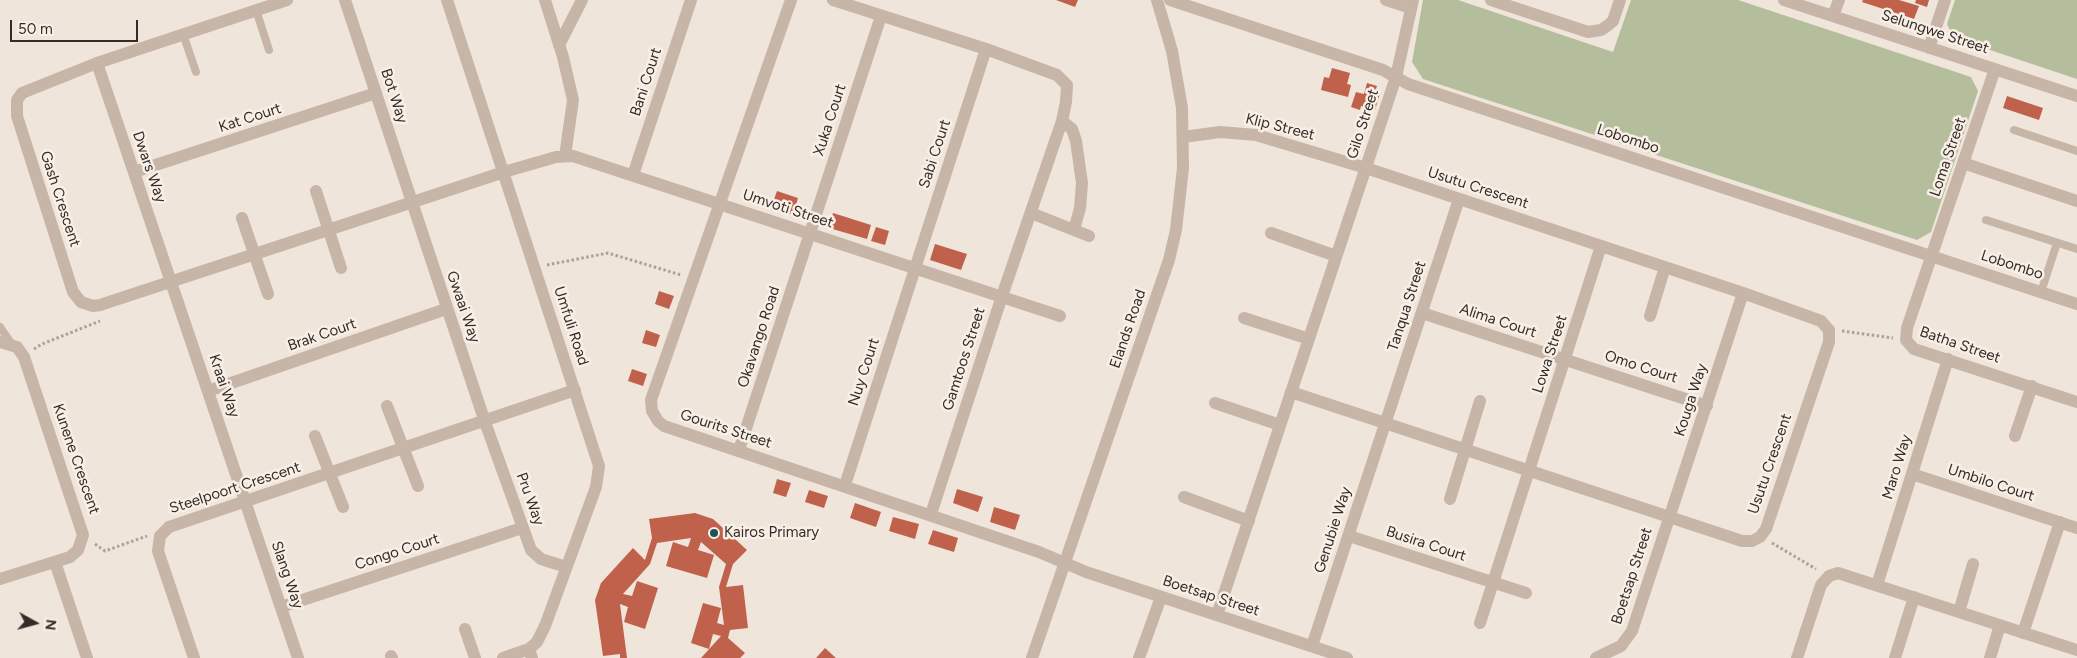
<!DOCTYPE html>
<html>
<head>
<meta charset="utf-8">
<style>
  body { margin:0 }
  #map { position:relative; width:2077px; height:658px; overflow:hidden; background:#f0e5db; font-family:Figtree,sans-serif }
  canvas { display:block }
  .north { position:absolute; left:10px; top:598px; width:50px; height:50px; -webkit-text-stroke:4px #f8f0e7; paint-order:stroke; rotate:97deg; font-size:14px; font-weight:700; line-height:20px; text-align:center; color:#352b28 }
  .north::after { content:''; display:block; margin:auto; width:18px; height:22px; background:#352b28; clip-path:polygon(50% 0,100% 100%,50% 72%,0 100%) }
  .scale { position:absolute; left:10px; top:20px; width:128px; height:22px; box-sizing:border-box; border:2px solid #352b28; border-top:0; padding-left:6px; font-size:15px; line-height:18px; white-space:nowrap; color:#352b28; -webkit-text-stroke:4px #f8f0e7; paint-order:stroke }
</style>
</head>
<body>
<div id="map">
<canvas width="2077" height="658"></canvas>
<div class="north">N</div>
<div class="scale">50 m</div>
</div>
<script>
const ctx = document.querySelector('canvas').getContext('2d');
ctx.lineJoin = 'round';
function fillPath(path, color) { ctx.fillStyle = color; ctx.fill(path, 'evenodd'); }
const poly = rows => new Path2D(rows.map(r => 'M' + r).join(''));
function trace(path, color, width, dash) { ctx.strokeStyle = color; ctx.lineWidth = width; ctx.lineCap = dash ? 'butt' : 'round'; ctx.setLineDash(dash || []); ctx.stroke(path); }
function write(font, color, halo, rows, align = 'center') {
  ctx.font = font + ' Figtree,sans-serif'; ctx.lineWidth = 5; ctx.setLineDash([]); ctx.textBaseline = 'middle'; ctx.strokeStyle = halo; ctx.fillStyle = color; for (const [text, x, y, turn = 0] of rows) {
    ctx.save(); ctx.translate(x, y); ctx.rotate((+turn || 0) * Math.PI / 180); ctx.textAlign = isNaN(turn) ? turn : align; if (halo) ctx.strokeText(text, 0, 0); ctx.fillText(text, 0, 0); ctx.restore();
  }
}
fillPath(poly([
  [1423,0,1458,0,1613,52,1631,0,1738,0,1971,77,1978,91,1931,232,1917,240,1423,79,1412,62],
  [1955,0,2077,0,2077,79,1954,38,1947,24]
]), '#b4be9c');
fillPath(poly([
  [1056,0,1078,0,1075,7],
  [1863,0,1899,0,1919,6,1914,19,1862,2],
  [1916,0,1929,0,1927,7,1915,3],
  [1332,68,1350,73,1347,84,1351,85,1348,97,1321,90,1324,77,1329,78],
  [1367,83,1377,86,1375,92,1380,93,1375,110,1361,106,1360,110,1351,107,1356,92,1364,94],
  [2007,96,2043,108,2039,120,2003,108],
  [777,191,798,198,793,215,771,208],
  [833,213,871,225,867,239,829,228],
  [876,227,889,231,885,245,871,241],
  [935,244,967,254,961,270,930,260],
  [659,291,674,296,669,309,655,304],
  [646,330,660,335,656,347,642,343],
  [632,369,647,374,643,386,628,381],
  [777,479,791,483,786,497,773,493],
  [957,489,983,497,978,512,953,503],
  [809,490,828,496,824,508,805,502],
  [855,503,881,512,876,527,850,518],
  [994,507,1020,515,1015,530,990,522],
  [695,513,713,519,747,550,733,564,726,587,743,585,748,628,730,630,728,638,745,653,740,658,701,658,721,636,713,634,709,649,691,643,703,603,721,608,717,623,724,625,719,587,726,564,701,542,698,550,714,555,707,578,666,566,673,542,688,547,691,538,657,543,650,564,623,594,632,596,637,581,658,588,645,629,624,622,628,607,620,604,627,658,620,658,620,654,603,656,595,600,601,583,633,548,645,560,652,538,649,519],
  [893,517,919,524,915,539,889,531],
  [933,530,958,538,954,552,928,544],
  [825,648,836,658,816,658]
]), '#bf614b');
trace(poly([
  [547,265,608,253,681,275],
  [1842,331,1893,338],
  [34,349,42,344,100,321],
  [1772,543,1816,569],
  [95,544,105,551,147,536]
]), '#b39f92', 3, [2.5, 2.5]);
trace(poly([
  [256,10,269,50],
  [183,34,196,72],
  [2014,130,2077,151],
  [1986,220,2077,249],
  [2041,292,2057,243],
  [0,327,11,343]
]), '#c7b5a8', 8);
trace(poly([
  [287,0,97,63,22,93,17,100,17,116,73,292,81,302,93,306,100,305,504,172,556,157,573,156,1060,316],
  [345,0,485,422,531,550,541,559,566,567],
  [447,0,599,466,596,487,545,626,537,642,529,649,532,658],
  [545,0,563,57,573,100,565,156],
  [791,0,651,400,652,411,658,421,664,426,1039,552,1086,572,1347,658],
  [833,0,986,49,1057,75,1067,85,1066,102,1062,121,1002,296,931,514],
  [1170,0,1383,70,1408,84,2077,304],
  [1386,0,1411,8],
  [1491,0,1588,32,1601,30,1607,26,1613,21,1620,0],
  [1784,0,2077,96],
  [1833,16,1839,0],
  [559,45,582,0],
  [1929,48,1945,0],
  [97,63,298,658],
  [1995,69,1907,328,1906,340,1914,349,2077,402],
  [1062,121,1072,129,1076,141,1082,183,1080,208,1074,230],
  [1183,137,1220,132,1256,135,1366,168,1743,293,1821,321,1829,330,1829,342,1766,529,1760,537,1752,541,1742,541,1291,392],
  [1963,163,2077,201],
  [134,172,376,93],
  [633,175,691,0],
  [316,191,341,268],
  [1031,213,1089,236],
  [242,218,268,294],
  [1271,233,1336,256],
  [1422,313,1707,406],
  [1650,316,1665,267],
  [1244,318,1309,339],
  [0,342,17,347,24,357,83,535,78,550,70,557,0,579],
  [208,391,446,309],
  [1215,403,1280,425],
  [387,406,418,486],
  [315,436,343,507],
  [2015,436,2032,386],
  [739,450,881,16],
  [1912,474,2077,528],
  [845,485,986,49],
  [1184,497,1249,521],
  [1450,499,1480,401],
  [1349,536,1526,593],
  [55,562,87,658],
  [1877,585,1948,359],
  [281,607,522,528],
  [1959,612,1973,564],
  [1217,615,1396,77,1413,0],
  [1480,623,1601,246],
  [465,629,475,658],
  [2023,633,2060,522],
  [1312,646,1459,199],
  [391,656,392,658],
  [194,658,158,551,160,536,169,527,575,390],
  [503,658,529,649],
  [1139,658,1161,597],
  [1596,658,1621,646,1632,631,1743,293],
  [1797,658,1821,585,1829,576,1838,573,2077,650],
  [1895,658,1914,597],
  [1990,658,2000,625]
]), '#c7b5a8', 12);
trace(poly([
  [1032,658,1169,260,1176,230,1183,168,1182,108,1172,51,1157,0]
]), '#c7b5a8', 12);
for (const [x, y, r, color] of [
  [714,533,5,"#205354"]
]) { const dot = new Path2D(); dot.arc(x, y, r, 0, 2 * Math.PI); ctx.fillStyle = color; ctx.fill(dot); trace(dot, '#f8f0e7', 2); }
write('15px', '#352b28', '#f8f0e7', [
  ["Selungwe Street",1935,32,18],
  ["Bani Court",646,82,-72],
  ["Bot Way",394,96,72],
  ["Kat Court",250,118,-18],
  ["Xuka Court",830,120,-72],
  ["Gilo Street",1363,124,-72],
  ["Klip Street",1280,127,14],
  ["Lobombo",1628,139,18],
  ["Sabi Court",935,154,-72],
  ["Loma Street",1948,157,-71],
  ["Dwars Way",149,167,71],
  ["Usutu Crescent",1478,188,18],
  ["Gash Crescent",60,199,72],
  ["Umvoti Street",788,209,18],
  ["Lobombo",2012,265,18],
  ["Tanqua Street",1407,306,-72],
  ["Gwaai Way",463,307,71],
  ["Alima Court",1498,321,18],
  ["Umfuli Road",571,326,72],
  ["Elands Road",1128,329,-71],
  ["Brak Court",322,335,-19],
  ["Okavango Road",759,337,-72],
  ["Batha Street",1960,345,19],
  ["Lowa Street",1550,354,-72],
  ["Gamtoos Street",964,359,-72],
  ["Omo Court",1641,367,18],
  ["Nuy Court",864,372,-72],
  ["Kraai Way",224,386,71],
  ["Kouga Way",1691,400,-72],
  ["Gourits Street",726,429,18],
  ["Kunene Crescent",76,459,71],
  ["Usutu Crescent",1770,464,-71],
  ["Maro Way",1897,467,-73],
  ["Umbilo Court",1991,483,18],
  ["Steelpoort Crescent",235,488,-18],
  ["Pru Way",530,499,70],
  ["Genubie Way",1333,530,-72],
  ["Busira Court",1426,544,18],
  ["Congo Court",397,552,-18],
  ["Slang Way",287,575,71],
  ["Boetsap Street",1632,576,-72],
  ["Boetsap Street",1211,596,18]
]);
write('15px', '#352b28', '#f8f0e7', [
  ["Kairos Primary",724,533]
], 'left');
</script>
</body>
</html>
